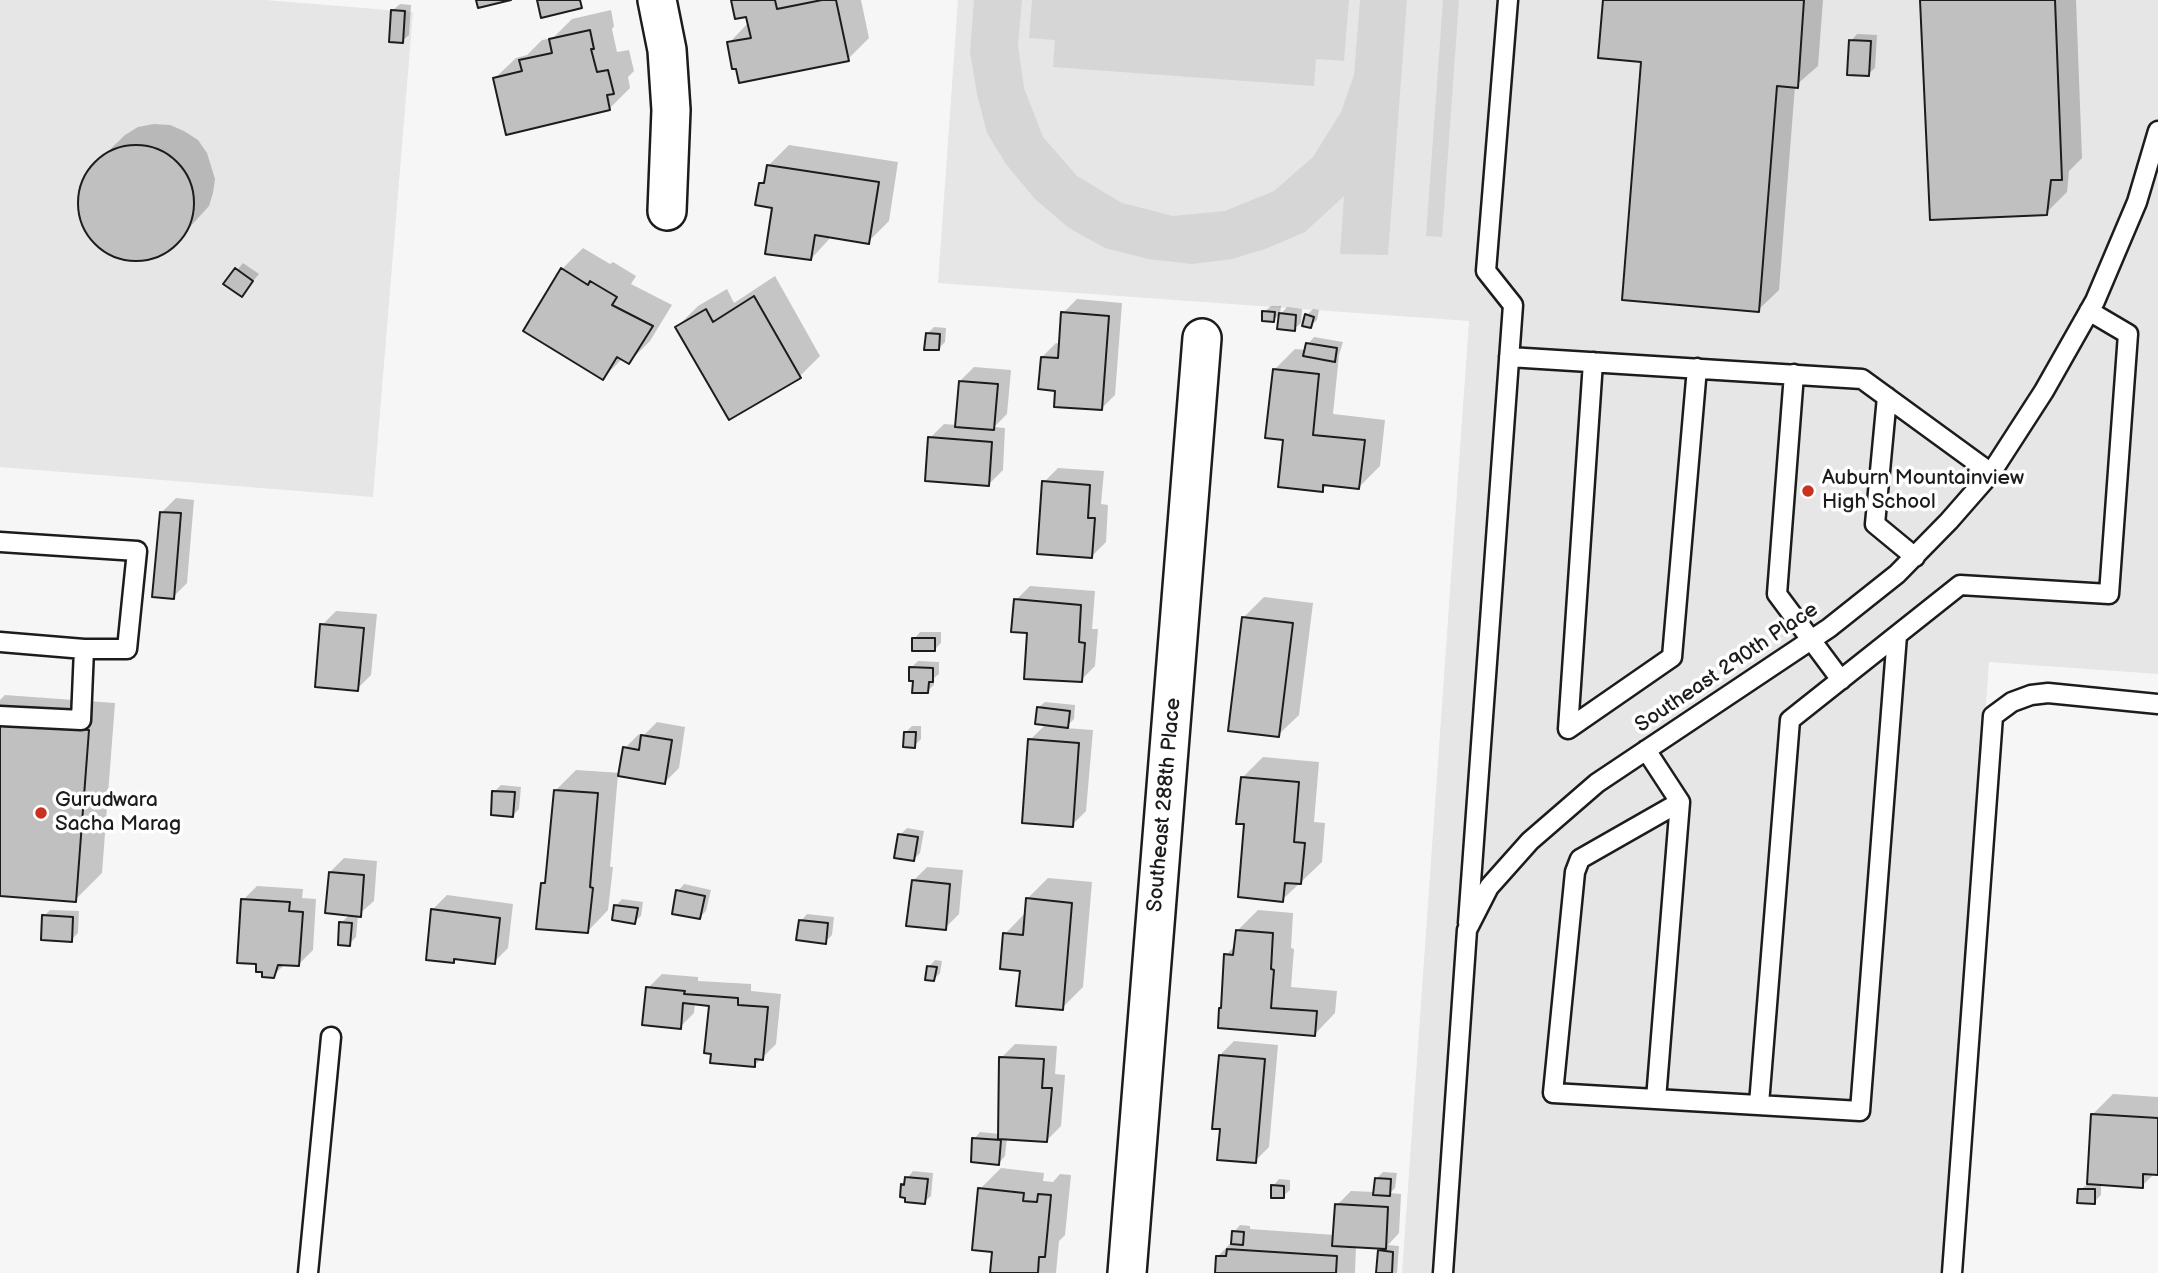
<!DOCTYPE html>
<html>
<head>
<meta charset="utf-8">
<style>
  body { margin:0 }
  canvas { display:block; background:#f6f6f6 }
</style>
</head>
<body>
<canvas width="2158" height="1273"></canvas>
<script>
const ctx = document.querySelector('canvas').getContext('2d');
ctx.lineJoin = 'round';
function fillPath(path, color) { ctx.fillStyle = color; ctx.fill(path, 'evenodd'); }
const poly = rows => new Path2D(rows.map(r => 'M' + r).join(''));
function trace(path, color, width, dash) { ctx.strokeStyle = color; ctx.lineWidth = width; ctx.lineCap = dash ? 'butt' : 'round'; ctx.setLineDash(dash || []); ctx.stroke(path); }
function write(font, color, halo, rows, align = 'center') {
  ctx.font = font + ' "Balsamiq Sans",sans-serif'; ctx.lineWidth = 7; ctx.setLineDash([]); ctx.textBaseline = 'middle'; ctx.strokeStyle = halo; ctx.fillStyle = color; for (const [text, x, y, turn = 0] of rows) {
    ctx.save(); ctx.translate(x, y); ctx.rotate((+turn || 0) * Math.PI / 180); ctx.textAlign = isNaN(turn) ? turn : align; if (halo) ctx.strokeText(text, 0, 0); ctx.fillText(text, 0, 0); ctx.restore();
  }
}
fillPath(poly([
  [0,0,265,0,413,12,373,497,0,467],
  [958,0,2158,0,2158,674,1989,662,1946,1273,1402,1273,1469,321,938,283]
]), '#e6e6e6');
fillPath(poly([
  [974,0,1022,0,1018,45,1024,88,1043,137,1077,176,1122,203,1173,216,1225,211,1274,191,1313,157,1341,112,1354,75,1360,0,1407,0,1388,255,1340,254,1344,196,1305,232,1268,248,1232,259,1192,264,1148,259,1105,248,1069,228,1035,199,1006,164,987,133,977,94,970,52],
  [1032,0,1349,0,1344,61,1316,59,1314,86,1053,67,1055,40,1029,38],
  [1443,0,1459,0,1442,237,1426,236]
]), '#d6d6d6');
fillPath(poly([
  [732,0,861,0,869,38,848,59,729,43,749,22,748,15],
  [1605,0,1823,0,1818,66,1795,86,1779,290,1758,310,1643,60],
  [1921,0,2076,0,2082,158,2069,171,2067,192,2046,213],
  [400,4,411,5,409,35,402,41,393,10],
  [611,10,614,26,612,29,617,52,629,50,634,71,628,77,630,88,609,109,495,78,516,58,527,55,542,40,553,38,572,19],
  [1857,34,1877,35,1875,68,1868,74,1851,41],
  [154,124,170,125,184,131,198,140,207,153,215,179,213,193,209,206,170,249,144,259,117,257,93,241,85,228,80,213,79,197,83,181,91,168,125,135,138,127],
  [789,145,898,162,889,221,868,242,832,236,811,259,774,207,761,183,766,178,768,166],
  [583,248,610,264,613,262,636,276,631,284,672,305,650,341,629,362,623,358,603,378,562,269],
  [243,263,259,274,241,295,226,284],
  [775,276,820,356,800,376,677,327,698,306,727,289,734,303],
  [1077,299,1122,303,1115,395,1101,409,1042,357,1056,343,1060,344,1063,313],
  [1271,306,1281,306,1280,314,1273,320,1264,312],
  [1287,307,1302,309,1301,323,1294,329,1281,314],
  [1313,309,1319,310,1317,320,1310,326,1307,315],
  [934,327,946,328,945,342,939,348,927,334],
  [1314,337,1343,342,1339,355,1333,414,1385,420,1380,466,1359,487,1328,484,1322,490,1285,439,1274,370,1295,349,1306,350,1308,344],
  [974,367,1011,370,1007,414,994,427,1005,428,1003,470,989,484,930,438,944,424,957,425,960,381],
  [1058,468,1104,471,1101,504,1108,505,1106,542,1092,556,1044,482],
  [176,498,194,500,187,583,173,597,162,512],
  [1030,586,1095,591,1092,629,1098,629,1095,666,1081,680,1029,632,1016,600],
  [1264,597,1313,603,1299,715,1278,735,1243,618],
  [336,611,377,614,371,675,357,689,322,625],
  [920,632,941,632,941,643,934,650,914,639],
  [918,661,939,662,939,674,934,678,934,685,927,691,914,680,911,668],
  [5,695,115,703,102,873,75,900,0,894,0,700],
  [1045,702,1075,705,1074,719,1065,728,1093,730,1086,811,1072,825,1030,740,1046,724,1038,708],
  [657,722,685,727,679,768,665,782,618,774,610,867,613,867,608,910,588,931,542,884,548,878,555,791,576,770,621,773,625,748,639,734,644,735],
  [912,726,921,726,921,739,914,746,905,733],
  [1263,757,1319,762,1314,822,1325,823,1322,862,1282,900,1246,822,1242,778],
  [501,785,521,787,519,809,513,815,494,792],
  [907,828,924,831,920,853,914,859,900,835],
  [344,858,377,861,374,901,358,915,356,937,349,944,341,923,350,914,330,872],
  [927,867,963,870,959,914,945,928,913,881],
  [1048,878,1092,882,1083,987,1062,1008,1021,969,1005,934,1026,912,1027,899],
  [684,884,711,890,706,911,700,917,678,891],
  [257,886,303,889,302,898,316,899,313,950,299,964,285,964,273,976,243,900],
  [447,895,513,904,508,948,494,962,456,958,453,961,433,909],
  [622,899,643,902,641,916,634,922,616,906],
  [50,910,79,911,78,933,71,940,44,916],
  [1258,910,1293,913,1291,948,1294,949,1291,987,1337,991,1335,1013,1315,1034,1223,1006,1226,955,1236,945,1237,931],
  [807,914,834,917,832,935,825,942,801,921],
  [935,960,942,961,940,973,934,979,929,967],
  [662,974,698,977,698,981,751,984,751,991,781,994,776,1044,754,1066,711,1004,695,1003,694,1013,680,1027,648,988],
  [1234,1041,1278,1045,1269,1147,1255,1161,1220,1055],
  [1015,1044,1057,1046,1055,1074,1065,1075,1061,1126,1047,1140,1007,1138,1005,1156,999,1163,974,1139,980,1132,1000,1134,1001,1058],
  [2113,1094,2158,1097,2158,1173,2155,1173,2142,1186,2101,1183,2101,1195,2094,1202,2080,1190,2089,1183,2092,1115],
  [1001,1168,1044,1173,1043,1181,1053,1182,1060,1174,1071,1175,1065,1235,1059,1241,1056,1273,991,1273,993,1250,980,1189],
  [913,1171,933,1173,931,1196,924,1202,902,1185],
  [1383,1172,1397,1173,1395,1188,1390,1193,1401,1194,1399,1233,1388,1245,1399,1246,1397,1273,1378,1273,1380,1251,1384,1247,1356,1245,1355,1273,1217,1273,1218,1256,1233,1241,1234,1232,1240,1225,1250,1226,1250,1229,1335,1235,1337,1205,1351,1191,1375,1192,1376,1179],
  [1279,1179,1290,1180,1290,1190,1283,1196,1273,1186]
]), '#0003');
const building = poly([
  [476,0,511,0,478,8,476,0],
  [537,0,580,0,582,8,541,18,537,0],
  [731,0,775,0,777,9,822,0,836,0,849,61,739,83,736,69,732,69,727,42,751,38,746,17,735,19,731,0],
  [1603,0,1804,0,1798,88,1777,86,1759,312,1622,300,1641,62,1598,58,1603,0],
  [1920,0,2055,0,2062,180,2051,180,2047,215,1930,220,1920,0],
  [391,10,405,11,403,43,389,42,391,10],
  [590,30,594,49,591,49,597,72,608,70,614,94,607,95,610,110,506,135,493,78,522,71,519,60,552,53,549,39,590,30],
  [1849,40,1871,41,1869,76,1847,75,1849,40],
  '78 203a58 58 0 1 1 116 0a58 58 0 1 1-116 0Z',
  [767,165,879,182,869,244,815,235,811,260,765,254,772,208,755,205,759,183,764,183,767,165],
  [235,268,253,281,242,297,223,284,235,268],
  [561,268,588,285,590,281,617,297,612,305,653,326,629,364,617,357,603,380,523,331,561,268],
  [754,296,801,378,729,420,675,327,706,309,713,322,754,296],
  [1262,311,1275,312,1274,322,1262,321,1262,311],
  [1061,312,1109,316,1102,410,1054,407,1055,391,1038,389,1041,357,1058,358,1061,312],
  [1279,313,1296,315,1295,331,1277,329,1279,313],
  [1305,314,1314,317,1311,328,1302,326,1305,314],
  [926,333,940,334,939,350,924,350,926,333],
  [1306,343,1337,348,1335,362,1303,356,1306,343],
  [1273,369,1319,374,1313,435,1365,440,1359,489,1323,485,1323,492,1278,487,1283,440,1265,438,1273,369],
  [959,381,998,384,994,430,955,427,959,381],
  [928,437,992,442,989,486,925,481,928,437],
  [1042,481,1090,485,1088,518,1095,518,1092,558,1037,554,1042,481],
  [160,512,181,513,174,599,152,597,160,512],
  [1014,599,1081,605,1079,642,1085,643,1082,682,1024,679,1027,633,1011,632,1014,599],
  [1242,617,1293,623,1279,737,1228,731,1242,617],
  [320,624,364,628,358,691,315,687,320,624],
  [912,638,935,638,935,651,912,651,912,638],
  [909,667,933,668,933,682,929,682,928,693,912,693,913,681,909,681,909,667],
  [1037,707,1070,711,1068,728,1035,724,1037,707],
  [0,723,89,730,76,902,0,896,0,723],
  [904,732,916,732,915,748,903,747,904,732],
  [641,735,672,740,665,784,618,776,623,747,639,750,641,735],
  [1028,739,1079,743,1073,827,1022,823,1028,739],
  [1241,777,1299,782,1294,842,1305,843,1301,884,1285,883,1283,902,1238,897,1244,824,1236,824,1241,777],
  [554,790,598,793,590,887,593,888,588,933,536,929,541,883,545,883,554,790],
  [492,791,515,792,513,817,491,815,492,791],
  [898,834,918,837,914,861,894,858,898,834],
  [329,872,364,875,361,917,325,913,329,872],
  [912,880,950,884,946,930,906,926,912,880],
  [676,890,705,896,700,919,672,914,676,890],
  [1026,898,1072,903,1063,1010,1016,1006,1020,971,1000,969,1003,933,1023,935,1026,898],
  [241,899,290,902,289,911,303,912,299,966,278,965,274,978,262,977,262,972,256,972,256,964,237,963,241,899],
  [614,905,638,908,635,924,612,920,614,905],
  [431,909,500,918,495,964,454,959,454,963,426,960,431,909],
  [42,915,73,917,72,942,41,940,42,915],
  [799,920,828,923,826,944,796,940,799,920],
  [339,922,352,923,350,946,338,945,339,922],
  [1236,930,1273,933,1271,969,1274,970,1271,1008,1317,1011,1315,1036,1218,1028,1219,1008,1221,1008,1224,954,1233,955,1236,930],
  [927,966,937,967,934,981,925,980,927,966],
  [646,987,685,991,684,994,738,998,738,1005,768,1007,763,1060,755,1059,755,1067,710,1063,711,1054,704,1053,709,1006,683,1003,681,1029,642,1025,646,987],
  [1219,1055,1265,1059,1256,1163,1217,1160,1220,1129,1212,1129,1219,1055],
  [999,1057,1044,1059,1042,1088,1052,1088,1047,1142,998,1139,999,1057],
  [2091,1114,2158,1118,2158,1175,2143,1174,2143,1188,2087,1184,2091,1114],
  [972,1138,1001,1140,999,1165,971,1162,972,1138],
  [905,1177,928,1179,925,1204,905,1202,905,1198,900,1197,901,1184,904,1185,905,1177],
  [1375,1178,1391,1179,1390,1196,1373,1195,1375,1178],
  [1271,1185,1284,1186,1284,1198,1271,1198,1271,1185],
  [978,1188,1024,1193,1023,1201,1037,1202,1038,1194,1051,1195,1045,1257,1039,1257,1038,1273,990,1273,992,1252,972,1250,978,1188],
  [2078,1189,2095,1189,2095,1204,2077,1203,2078,1189],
  [1335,1204,1388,1207,1386,1249,1332,1246,1335,1204],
  [1232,1231,1244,1232,1243,1245,1231,1244,1232,1231],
  [1227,1249,1337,1256,1336,1273,1215,1273,1216,1256,1226,1256,1227,1249],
  [1378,1250,1393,1252,1392,1273,1376,1273,1378,1250]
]);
fillPath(building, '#c0c0c0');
trace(building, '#1c1c1c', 2);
const service = poly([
  [1509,357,1862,379,1991,473],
  [1593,362,1568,729,1672,657,1697,368],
  [1794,374,1777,594,1841,680],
  [1887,397,1875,524,1915,557],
  [0,542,137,551,127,649,84,649,0,642],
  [0,716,81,720,84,649],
  [1646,750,1680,802,1656,1099],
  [1680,802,1580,859,1575,872,1553,1093,1860,1111,1897,635],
  [1468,923,1513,305,1486,271,1508,0],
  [1759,1104,1790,720,1960,585,2109,594,2128,334,2089,311],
  [308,1273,331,1037],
  [1443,1273,1467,930,1489,887,1530,841,1597,783,1829,628,1897,574,1949,521,1991,473,2044,391,2095,301,2137,202,2158,131],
  [1952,1273,1993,716,2012,702,2031,695,2048,693,2158,704]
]);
const minor = poly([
  [657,0,667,50,671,110,667,211],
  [1127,1273,1202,338]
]);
trace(service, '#1c1c1c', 23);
trace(minor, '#1c1c1c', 42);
trace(service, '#fff', 18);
trace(minor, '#fff', 37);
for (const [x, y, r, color] of [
  [1808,491,7,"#c8321e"],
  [41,813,7,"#c8321e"]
]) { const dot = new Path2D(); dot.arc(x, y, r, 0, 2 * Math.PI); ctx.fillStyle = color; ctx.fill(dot); trace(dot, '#fff', 2.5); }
write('21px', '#1c1c1c', '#fff', [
  ["Auburn Mountainview",1822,479],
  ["High School",1822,503],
  ["Gurudwara",55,801],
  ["Sacha Marag",55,825]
], 'left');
write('21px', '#1c1c1c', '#fff', [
  ["Southeast 290th Place",1727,668,-34],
  ["Southeast 288th Place",1165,805,-85]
]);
</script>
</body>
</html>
